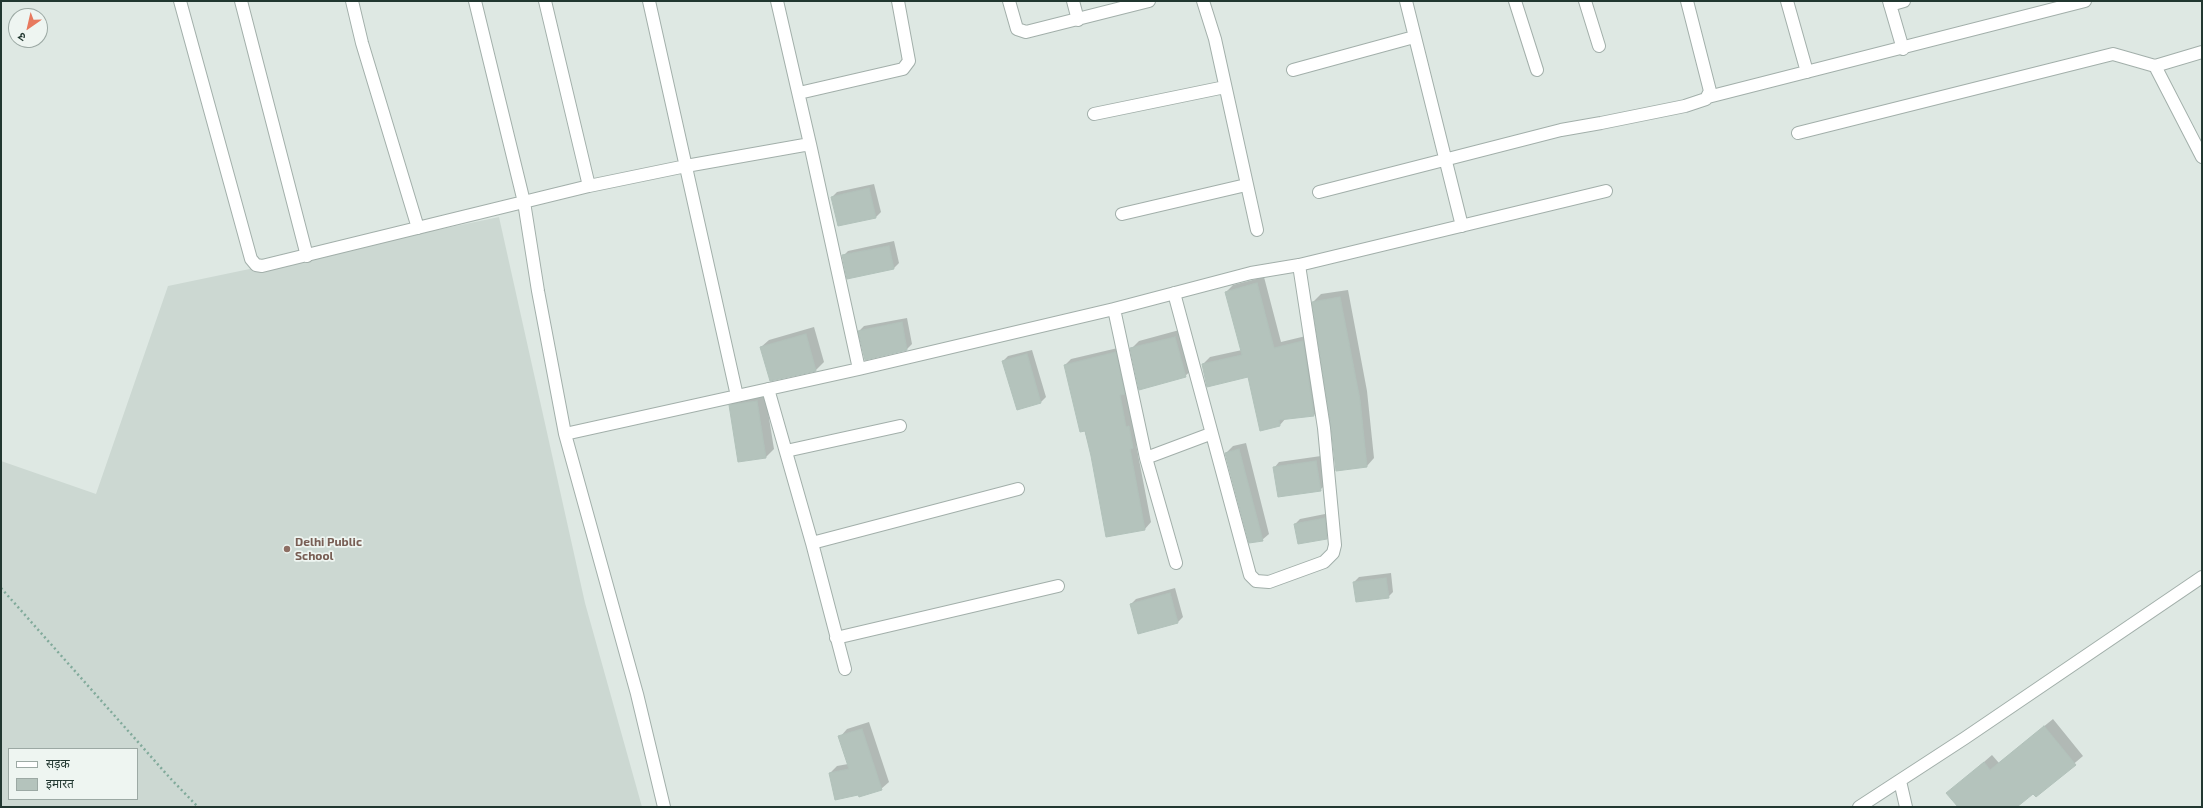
<!DOCTYPE html>
<html>
<head>
<meta charset="utf-8">
<style>
  body { margin:0 }
  #map { position:relative; width:2203px; height:808px; overflow:hidden; background:#dee8e3; font-family:"Exo 2","Noto Sans Devanagari",sans-serif }
  canvas { display:block }
  .frame { position:absolute; inset:0; border:2px solid #213730; pointer-events:none }
  .legend { position:absolute; left:8px; top:748px; width:130px; height:52px; box-sizing:border-box; background:#eef5f1; border:1px solid #9ca9a4; margin:0; padding:5px 7px; list-style:none; font-size:12px; color:#213730 }
  .legend li { display:flex; align-items:center; gap:8px; height:20px }
  .legend b { width:20px; border:1px solid #9ca9a4 }
  .north { position:absolute; left:8px; top:8px; width:40px; height:40px; box-sizing:border-box; background:#eef5f1; border:1px solid #9ca9a4; border-radius:50%; rotate:214deg; font-size:11px; font-weight:700; line-height:16px; text-align:center; color:#213730 }
  .north::after { content:''; display:block; margin:auto; width:14px; height:18px; background:#e7795e; clip-path:polygon(50% 0,100% 100%,50% 72%,0 100%) }
</style>
</head>
<body>
<div id="map">
<canvas width="2203" height="808"></canvas>
<div class="frame"></div>
<ul class="legend">
<li><b style="height:5px;background:#fff"></b>सड़क</li>
<li><b style="height:11px;background:#b4c3bc"></b>इमारत</li>
</ul>
<div class="north">उ</div>
</div>
<script>
const ctx = document.querySelector('canvas').getContext('2d');
ctx.lineJoin = 'round';
function fillPath(path, color) { ctx.fillStyle = color; ctx.fill(path, 'evenodd'); }
const poly = rows => new Path2D(rows.map(r => 'M' + r).join(''));
function trace(path, color, width, dash) { ctx.strokeStyle = color; ctx.lineWidth = width; ctx.lineCap = dash ? 'butt' : 'round'; ctx.setLineDash(dash || []); ctx.stroke(path); }
function write(font, color, halo, rows, align = 'center') {
  ctx.font = font + ' "Exo 2",sans-serif'; ctx.lineWidth = 3.5; ctx.setLineDash([]); ctx.textBaseline = 'middle'; ctx.strokeStyle = halo; ctx.fillStyle = color; for (const [text, x, y, turn = 0] of rows) {
    ctx.save(); ctx.translate(x, y); ctx.rotate((+turn || 0) * Math.PI / 180); ctx.textAlign = isNaN(turn) ? turn : align; if (halo) ctx.strokeText(text, 0, 0); ctx.fillText(text, 0, 0); ctx.restore();
  }
}
fillPath(poly([
  [499,217,585,603,642,807,1,807,1,461,96,494,168,286],
  [9,749,137,749,137,799,9,799]
]), '#ccd8d2');
fillPath(poly([
  [874,184,881,212,876,217,838,225,832,197,837,192],
  [894,241,899,263,894,268,843,256,848,251],
  [1264,277,1281,342,1310,335,1321,408,1314,415,1286,418,1280,425,1249,376,1203,364,1210,357,1242,350,1226,292,1233,285],
  [1348,290,1367,391,1374,458,1367,466,1332,427,1313,302,1321,294],
  [907,318,912,344,907,349,865,359,859,331,864,326],
  [814,327,824,362,816,370,771,380,761,347,769,340],
  [1183,329,1193,369,1185,376,1131,349,1139,341],
  [1122,347,1138,441,1136,444,1151,522,1145,529,1107,536,1092,456,1065,365,1071,359],
  [1032,350,1046,397,1041,402,1003,361,1008,356],
  [765,393,774,449,766,457,739,461,730,406,738,398],
  [1246,443,1269,534,1262,540,1226,453,1233,446],
  [1321,456,1325,485,1320,490,1274,468,1279,462],
  [1330,513,1331,532,1326,538,1295,524,1300,519],
  [1391,573,1393,592,1388,597,1354,582,1359,577],
  [1175,588,1183,617,1178,622,1131,604,1136,599],
  [2053,719,2083,756,2036,796,2033,792,2015,807,1959,807,1948,793,1992,755,1999,763],
  [869,722,889,782,881,789,858,794,830,773,837,766,848,764,840,737,847,729]
]), '#0003');
const building = poly([
  [869,188,876,218,838,226,831,197,869,188],
  [889,246,894,269,847,279,842,255,889,246],
  [1257,283,1274,348,1303,341,1314,416,1279,420,1280,426,1260,431,1248,377,1207,387,1202,364,1242,355,1225,292,1257,283],
  [1340,297,1360,400,1367,467,1336,471,1331,427,1312,302,1340,297],
  [902,322,907,350,865,360,858,331,902,322],
  [806,334,816,371,770,381,760,347,806,334],
  [1175,337,1186,377,1139,390,1130,348,1175,337],
  [1116,352,1125,394,1120,395,1126,427,1129,426,1133,448,1130,449,1145,530,1106,537,1091,456,1085,431,1080,432,1064,365,1116,352],
  [1027,354,1041,403,1017,410,1002,361,1027,354],
  [757,401,766,458,738,462,729,405,757,401],
  [1239,449,1263,541,1249,543,1225,453,1239,449],
  [1316,461,1321,491,1278,497,1273,467,1316,461],
  [1325,518,1327,539,1298,544,1294,524,1325,518],
  [1386,578,1389,598,1356,602,1353,582,1386,578],
  [1170,593,1178,623,1138,634,1130,604,1170,593],
  [2044,726,2076,765,2036,797,2033,794,2017,807,1958,807,1946,793,1984,762,1990,770,2044,726],
  [862,729,882,790,859,797,858,795,835,800,829,773,849,769,838,736,862,729]
]);
fillPath(building, '#b4c3bc');
trace(building, '#b1c1ba', 1);
const minor = poly([
  [180,1,251,259,256,265,262,266,589,186,686,166,810,144,777,1],
  [241,1,307,256],
  [352,1,362,43,418,228],
  [475,1,524,202,538,291,565,434,637,694,664,807],
  [545,1,589,186],
  [649,1,737,396],
  [1009,1,1017,29,1026,32,1149,1],
  [1073,1,1078,20],
  [1203,1,1215,39,1257,230],
  [1406,1,1462,226],
  [1515,1,1537,70],
  [1585,1,1599,46],
  [1787,1,1807,72],
  [1889,1,1903,49],
  [1890,5,1904,1],
  [2155,66,2202,157],
  [1293,70,1414,37],
  [799,93,903,69,909,61,898,1],
  [1708,97,2085,1],
  [1094,114,1225,87],
  [1798,133,2113,54,2155,66,2202,52],
  [810,144,859,369],
  [1319,192,1561,130,1601,123,1685,106,1706,99,1710,91,1687,1],
  [1122,214,1246,185],
  [1174,293,1250,575,1256,581,1269,582,1324,562,1333,553,1335,545,1324,428,1299,265],
  [1114,309,1251,273,1299,265,1606,191],
  [768,389,812,543,845,669],
  [565,434,859,369,1114,309,1146,458,1176,563],
  [786,451,900,426],
  [1146,458,1210,434],
  [812,543,1018,489],
  [836,638,1058,586],
  [1900,781,1906,807],
  [1859,807,1965,738,2202,577]
]);
trace(minor, '#a2afaa', 14);
trace(poly([
  [1,588,170,778,198,807]
]), '#81aa9b', 2.5, [2, 3]);
trace(minor, '#fff', 12);
for (const [x, y, r, color] of [
  [287,549,4,"#8d6e63"]
]) { const dot = new Path2D(); dot.arc(x, y, r, 0, 2 * Math.PI); ctx.fillStyle = color; ctx.fill(dot); trace(dot, '#eef5f1', 1.5); }
write('bold 12px', '#785e54', '#eef5f1', [
  ["Delhi Public",295,542],
  ["School",295,556]
], 'left');
</script>
</body>
</html>
